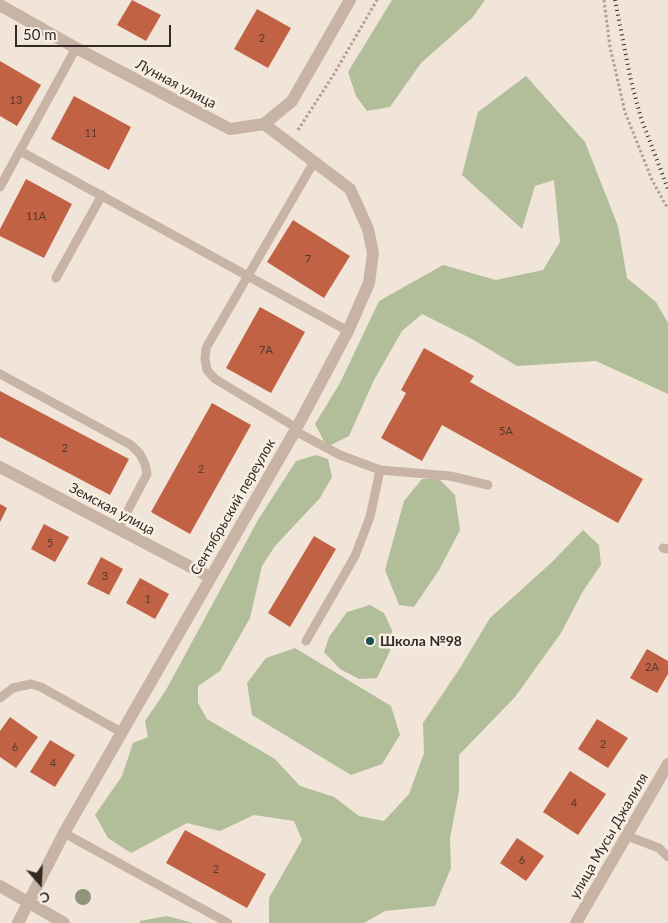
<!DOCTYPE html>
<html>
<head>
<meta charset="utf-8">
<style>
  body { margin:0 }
  #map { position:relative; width:668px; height:923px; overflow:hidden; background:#f0e5d8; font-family:Lato,sans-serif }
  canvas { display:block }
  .north { position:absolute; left:15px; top:858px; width:50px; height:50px; -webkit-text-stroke:4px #f8efe4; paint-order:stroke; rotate:161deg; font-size:14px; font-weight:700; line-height:20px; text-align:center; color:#332a26 }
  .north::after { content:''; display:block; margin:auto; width:18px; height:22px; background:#332a26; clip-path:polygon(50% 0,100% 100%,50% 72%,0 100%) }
  .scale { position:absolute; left:15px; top:25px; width:156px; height:22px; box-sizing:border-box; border:2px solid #332a26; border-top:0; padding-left:6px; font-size:15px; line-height:18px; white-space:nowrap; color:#332a26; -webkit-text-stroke:4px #f8efe4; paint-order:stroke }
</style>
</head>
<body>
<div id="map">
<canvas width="668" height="923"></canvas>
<div class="north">С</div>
<div class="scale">50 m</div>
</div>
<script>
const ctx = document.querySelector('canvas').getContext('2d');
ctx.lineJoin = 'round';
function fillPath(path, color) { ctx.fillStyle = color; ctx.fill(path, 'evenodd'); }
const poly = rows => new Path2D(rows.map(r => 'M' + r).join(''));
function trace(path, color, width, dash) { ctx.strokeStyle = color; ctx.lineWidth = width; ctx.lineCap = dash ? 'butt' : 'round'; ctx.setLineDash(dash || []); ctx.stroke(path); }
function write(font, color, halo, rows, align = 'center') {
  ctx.font = font + ' Lato,sans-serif'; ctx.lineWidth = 5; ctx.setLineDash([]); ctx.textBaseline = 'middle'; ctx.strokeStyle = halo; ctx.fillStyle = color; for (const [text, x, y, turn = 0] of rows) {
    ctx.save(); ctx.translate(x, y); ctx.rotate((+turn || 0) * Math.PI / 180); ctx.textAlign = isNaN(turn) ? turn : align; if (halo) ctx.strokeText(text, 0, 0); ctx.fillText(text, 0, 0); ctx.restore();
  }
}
fillPath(poly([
  [392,0,485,0,472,18,421,63,390,107,367,111,356,96,348,72],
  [526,76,585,142,618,226,627,278,656,302,668,323,668,394,596,361,517,366,472,339,422,314,402,331,374,380,349,436,327,447,315,424,340,383,379,301,443,265,496,280,543,270,560,242,554,180,535,186,522,229,462,175,478,112],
  [316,455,328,459,332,477,320,498,275,546,262,566,250,618,220,671,198,686,198,703,207,719,275,759,300,786,334,797,359,816,384,821,409,794,424,753,423,723,460,668,490,618,551,563,583,530,599,545,601,565,583,591,561,633,515,697,459,755,459,791,450,838,451,868,435,906,385,911,364,923,269,923,269,898,302,840,294,821,254,815,220,831,187,823,131,853,108,838,95,815,122,776,133,743,148,737,145,721,166,690,258,520,296,461],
  [422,479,439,479,455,495,460,530,439,570,414,607,399,605,385,570,404,501],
  [370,605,384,613,392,630,390,651,377,678,359,679,340,669,324,652,329,637,347,612],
  [295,648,391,706,400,735,382,764,351,775,252,715,247,683,266,658],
  [167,916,193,923,140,923,140,921]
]), '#b2be99');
fillPath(poly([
  [132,0,161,15,146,41,117,25],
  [257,9,291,28,268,68,234,49],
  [0,61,41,85,17,126,0,116],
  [74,96,131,127,109,170,51,139],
  [26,179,72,204,44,258,0,236,0,229],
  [293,220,350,256,324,298,267,262],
  [260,307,305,332,271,393,226,368],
  [424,348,474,376,470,382,643,479,618,523,442,425,422,461,381,438,406,393,401,390],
  [0,391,129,459,110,495,0,437],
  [212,403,251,425,190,534,151,512],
  [0,504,7,508,0,522],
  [44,524,69,537,55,562,31,549],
  [314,536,336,549,290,627,268,613],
  [101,557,123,569,109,595,87,584],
  [140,578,169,594,155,619,126,603],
  [647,649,668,661,668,674,657,693,630,678],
  [10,717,38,737,16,768,0,757,0,731],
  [597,719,628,738,608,768,578,749],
  [50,740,75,755,55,787,30,772],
  [570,771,606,794,578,835,543,812],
  [185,830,266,874,247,908,166,863],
  [517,838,544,856,526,881,500,863]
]), '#c26244');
trace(poly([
  [604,0,610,47,625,112,652,180,668,209],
  [298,130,334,74,377,0]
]), '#b39e8f', 3, [2.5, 2.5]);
trace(poly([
  [20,151,348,331],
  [0,187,76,48],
  [56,278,102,195],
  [0,374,131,445,140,454,145,464,147,474,118,529],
  [297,428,215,379,207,370,205,359,206,348,314,162],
  [295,431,340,455,380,470,450,476,488,485],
  [663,548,668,549],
  [306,641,355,556,370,517,380,470],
  [0,698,13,688,31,684,41,687,121,732],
  [64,833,228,923],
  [627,836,659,848,668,857]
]), '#c7b4a5', 9);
trace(poly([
  [0,467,210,577],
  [0,886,64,923],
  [18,923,64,833,295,431,348,331,369,283,373,253,368,229,350,189,264,124],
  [576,923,668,764]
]), '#c7b4a5', 12);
trace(poly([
  [0,5,76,48,230,129,264,124,292,101,350,0]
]), '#c7b4a5', 12);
trace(poly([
  [615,0,631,81,641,118,668,189]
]), '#332a26', 4, [1, 4]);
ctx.fillStyle = '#919479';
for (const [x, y] of [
  [83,897]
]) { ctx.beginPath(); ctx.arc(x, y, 8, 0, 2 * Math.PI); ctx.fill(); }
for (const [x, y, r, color] of [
  [370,641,5,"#1d5053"]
]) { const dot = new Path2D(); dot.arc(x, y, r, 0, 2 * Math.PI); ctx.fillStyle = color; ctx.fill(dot); trace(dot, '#f8efe4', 2); }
write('11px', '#57382e', null, [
  ["2",262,38],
  ["13",16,100],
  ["11",91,133],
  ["11А",36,216],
  ["7",308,259],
  ["7А",266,350],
  ["5А",506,431],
  ["2",65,448],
  ["2",201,469],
  ["5",50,543],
  ["3",105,576],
  ["1",148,599],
  ["2А",652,667],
  ["2",603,744],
  ["6",15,747],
  ["4",53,763],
  ["4",574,803],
  ["6",522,860],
  ["2",216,869]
]);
write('14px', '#332a26', '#f8efe4', [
  ["Лунная улица",176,84,28],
  ["Сентябрьский переулок",233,507,-60],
  ["Земская улица",112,509,28],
  ["улица Мусы Джалиля",609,836,-60]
]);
write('bold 14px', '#332a26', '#f8efe4', [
  ["Школа №98",380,641]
], 'left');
</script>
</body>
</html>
